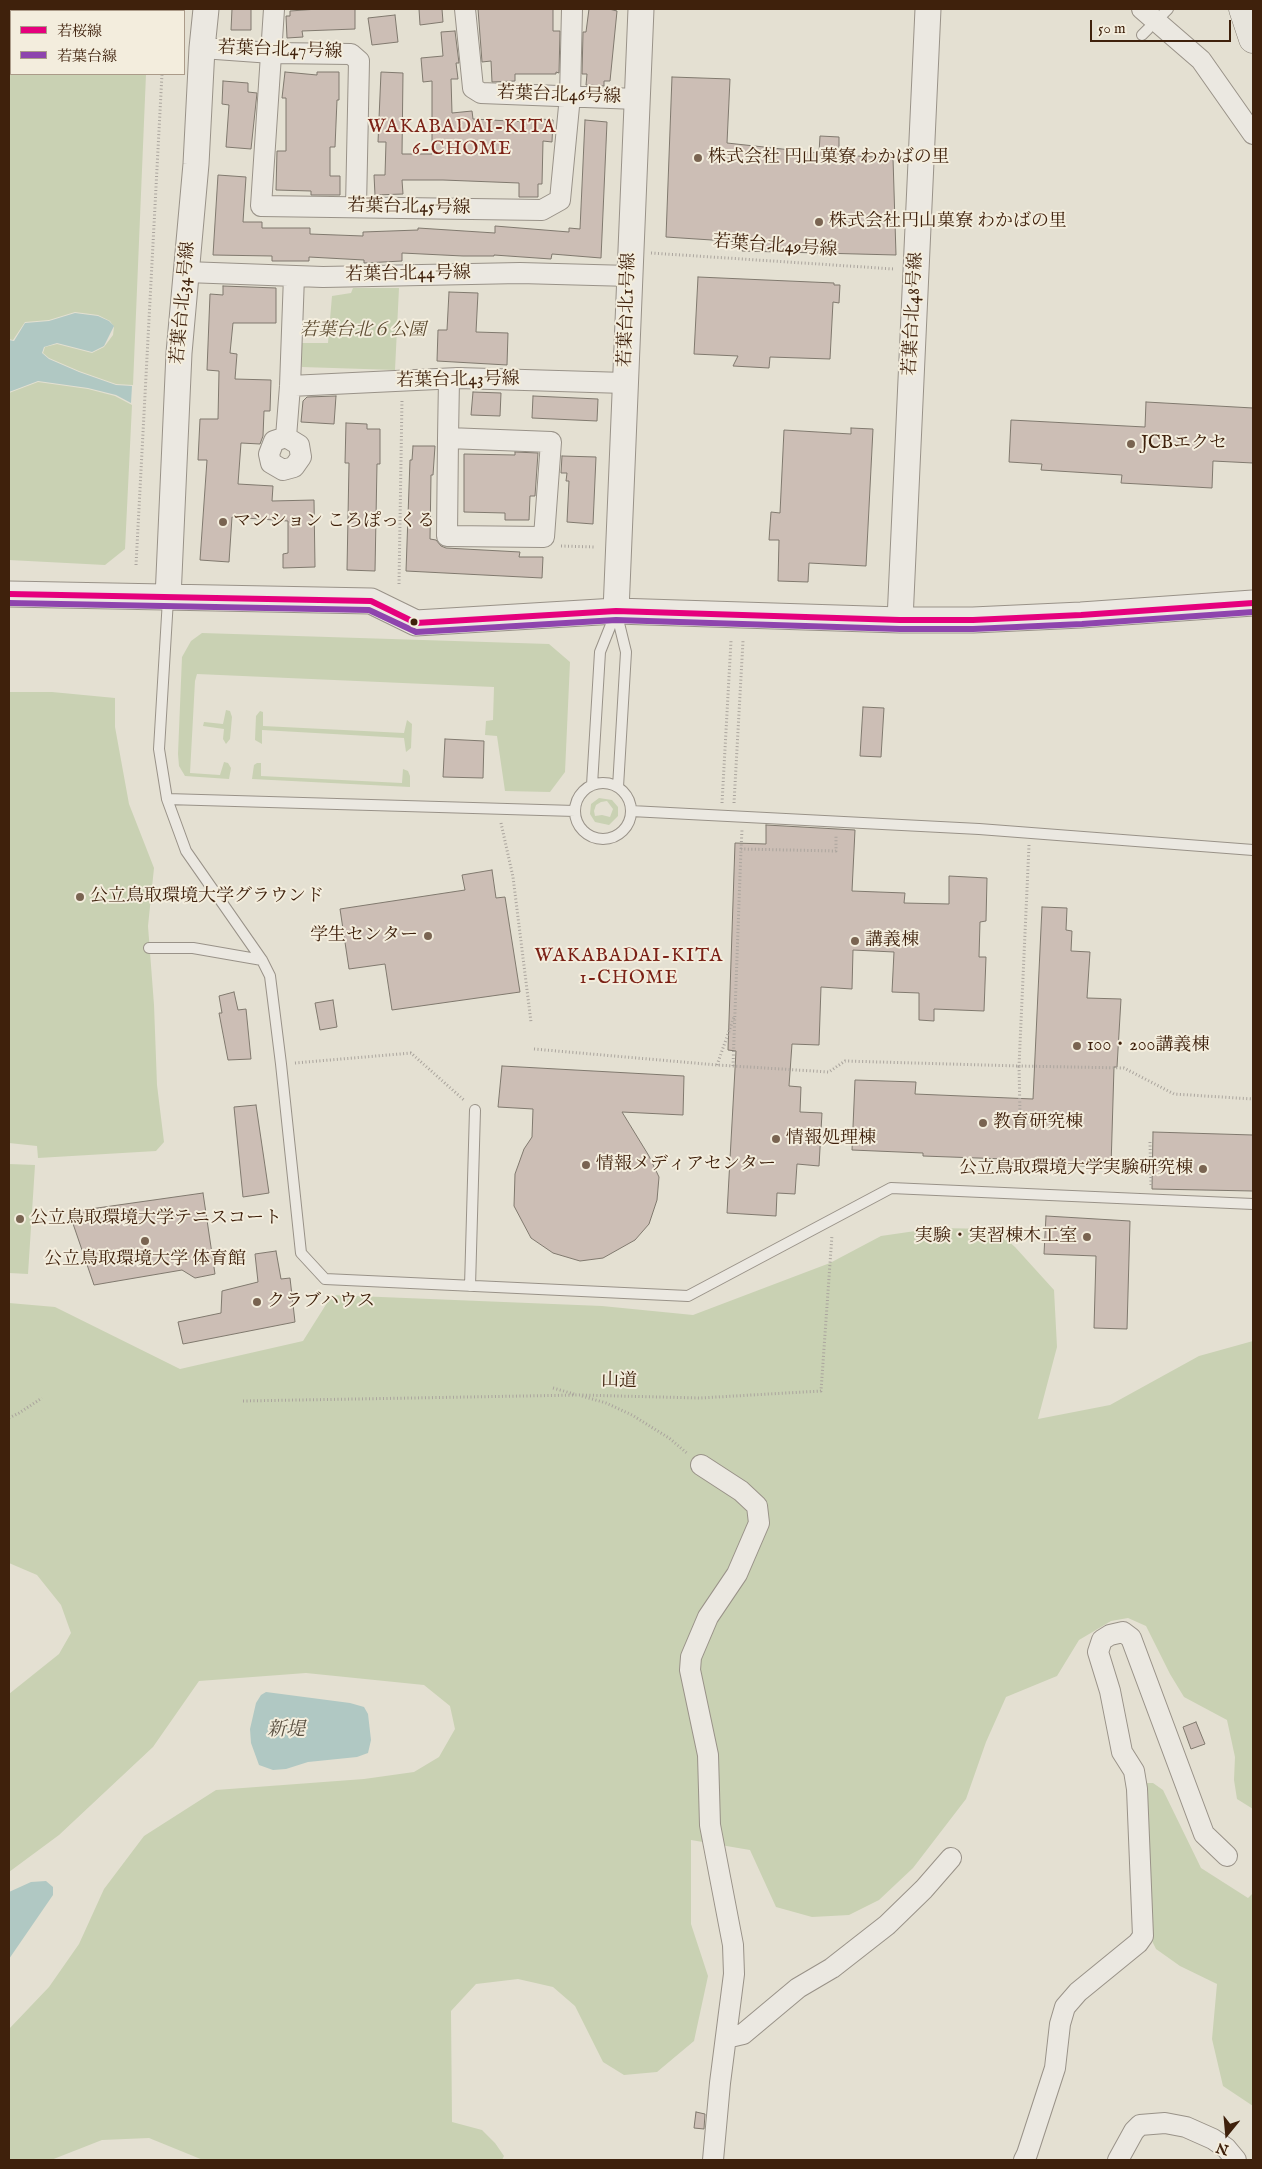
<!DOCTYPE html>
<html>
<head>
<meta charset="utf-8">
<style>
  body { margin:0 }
  #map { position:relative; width:1262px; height:2169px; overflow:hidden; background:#e4e0d2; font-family:"IM FELL English","Noto Serif JP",serif }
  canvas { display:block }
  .frame { position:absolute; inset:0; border:10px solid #3f210c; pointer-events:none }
  .legend { position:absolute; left:10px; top:10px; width:175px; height:65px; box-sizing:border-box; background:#f3eddd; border:1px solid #ab9b89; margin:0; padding:6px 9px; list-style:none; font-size:15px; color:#3f210c }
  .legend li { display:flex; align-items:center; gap:10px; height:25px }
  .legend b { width:25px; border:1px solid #ab9b89 }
  .north { position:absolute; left:1202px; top:2109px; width:50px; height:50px; -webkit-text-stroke:4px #f3eddd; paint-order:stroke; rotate:197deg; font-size:14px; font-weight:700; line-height:20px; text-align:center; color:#3f210c }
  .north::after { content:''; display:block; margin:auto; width:18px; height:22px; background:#3f210c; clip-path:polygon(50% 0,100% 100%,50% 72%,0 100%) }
  .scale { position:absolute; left:1090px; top:20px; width:141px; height:22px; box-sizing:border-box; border:2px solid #3f210c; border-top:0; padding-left:6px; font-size:15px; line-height:18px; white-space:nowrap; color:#3f210c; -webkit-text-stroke:4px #f3eddd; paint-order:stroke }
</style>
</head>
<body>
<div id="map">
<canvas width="1262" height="2169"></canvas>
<div class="frame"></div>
<ul class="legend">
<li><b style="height:6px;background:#e5007d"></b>若桜線</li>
<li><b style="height:6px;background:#8e44ad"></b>若葉台線</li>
</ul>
<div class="north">N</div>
<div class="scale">50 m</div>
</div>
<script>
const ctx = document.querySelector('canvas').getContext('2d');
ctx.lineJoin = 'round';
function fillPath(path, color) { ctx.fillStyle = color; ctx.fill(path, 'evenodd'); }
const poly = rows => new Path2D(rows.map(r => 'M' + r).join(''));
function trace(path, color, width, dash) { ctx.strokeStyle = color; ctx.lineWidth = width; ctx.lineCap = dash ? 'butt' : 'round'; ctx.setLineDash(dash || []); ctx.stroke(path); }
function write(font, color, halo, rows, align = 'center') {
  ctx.font = font + ' "IM FELL English","Noto Serif JP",serif'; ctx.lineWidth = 4; ctx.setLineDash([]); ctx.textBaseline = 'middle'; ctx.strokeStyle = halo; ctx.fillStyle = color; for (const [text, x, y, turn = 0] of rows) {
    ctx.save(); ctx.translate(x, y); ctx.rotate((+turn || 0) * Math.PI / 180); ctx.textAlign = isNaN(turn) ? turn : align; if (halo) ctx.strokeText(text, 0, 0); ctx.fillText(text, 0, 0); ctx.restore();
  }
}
fillPath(poly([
  [9,9,149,9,148,11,11,11,11,74,146,74,133,385,116,384,79,371,49,358,43,353,45,347,57,344,92,353,104,347,113,335,114,327,110,321,98,315,75,312,49,320,25,322,13,340,9,339],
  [353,288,399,288,395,370,302,367,302,343,328,343,332,296,351,293],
  [38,382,88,389,115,396,132,405,125,549,105,565,9,560,9,393],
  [202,633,549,644,570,662,565,772,550,792,505,791,497,736,485,735,486,721,493,720,494,687,197,674,195,681,190,773,220,775,224,762,228,763,231,768,229,779,185,776,179,766,178,754,182,657,191,641],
  [9,692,52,692,115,698,115,727,129,804,154,868,148,926,154,1005,157,1085,164,1142,156,1151,38,1158,37,1146,9,1143],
  [226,710,230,711,232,717,230,739,226,744,223,739,224,729,203,726,204,722,223,724],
  [260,711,263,712,263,726,404,733,407,720,412,724,411,748,406,752,404,738,262,730,262,744,255,740,256,716],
  [257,763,261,763,261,776,402,783,403,769,408,771,410,776,410,787,252,779,254,765],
  [599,798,612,800,618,807,618,816,609,825,595,822,590,814,591,804],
  [607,801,613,809,610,817,602,815,595,816,594,811,596,805,601,802],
  [9,1164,35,1165,28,1274,9,1273],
  [936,1228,995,1229,1015,1247,1054,1290,1057,1347,1038,1419,1110,1405,1199,1356,1253,1341,1253,1809,1237,1799,1234,1780,1235,1757,1227,1720,1184,1697,1170,1674,1146,1626,1128,1618,1111,1621,1079,1640,1057,1676,1006,1697,986,1742,966,1799,913,1868,879,1900,849,1915,812,1917,776,1907,750,1850,691,1840,691,1924,708,1976,694,2041,657,2072,624,2075,603,2062,575,2006,553,1987,518,1979,476,1984,451,2011,452,2122,482,2130,495,2143,504,2156,502,2160,203,2160,149,2138,102,2140,51,2160,9,2160,9,2029,49,1987,79,1944,104,1889,144,1836,216,1790,364,1779,414,1772,439,1757,455,1729,450,1706,424,1685,306,1673,199,1681,153,1747,59,1835,9,1872,9,1694,59,1654,71,1633,61,1605,37,1575,9,1563,9,1303,55,1307,180,1369,303,1341,332,1295,602,1306,693,1315,830,1263,881,1236],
  [1143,1783,1153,1783,1163,1790,1201,1868,1248,1898,1253,1893,1253,2106,1223,2086,1212,2039,1217,1984,1180,1966,1156,1949,1152,1941]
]), '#c9d1b3');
fillPath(poly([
  [75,313,98,316,109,321,114,326,104,346,92,352,57,343,44,347,42,353,49,359,79,372,116,385,132,386,131,403,116,395,88,388,38,381,9,392,9,340,14,341,25,323,49,321],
  [266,1692,350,1703,364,1707,368,1714,371,1740,368,1753,357,1757,308,1762,286,1769,273,1770,259,1765,251,1743,250,1729,256,1703,261,1695],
  [46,1881,53,1887,53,1895,9,1959,9,1892,31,1882]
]), '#b0c8c3');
const building = poly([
  [232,9,251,9,251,30,231,30,232,9],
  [318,9,355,9,355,29,302,31,303,37,287,38,286,16,290,16,290,11,318,9],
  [419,9,442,9,443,22,420,25,419,9],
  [478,9,553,9,553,31,560,31,559,73,556,72,556,74,515,74,515,81,492,82,491,61,482,62,478,9],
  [589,9,609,9,617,11,610,81,604,81,604,86,586,85,587,74,582,74,583,32,586,32,589,9],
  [395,15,398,42,372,45,368,18,395,15],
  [455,31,459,63,456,63,458,79,451,79,452,113,472,111,473,119,528,122,528,118,553,120,552,142,543,141,542,184,538,184,538,197,519,197,519,183,443,180,402,180,403,194,375,195,374,175,385,175,386,142,378,142,381,72,403,73,402,154,432,154,432,81,423,82,421,58,443,56,441,32,455,31],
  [285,72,317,75,317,72,339,72,339,100,337,100,335,147,330,147,330,176,340,176,340,195,311,195,311,191,276,190,277,151,286,151,286,98,282,98,285,72],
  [672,77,730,79,727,143,819,153,820,136,839,137,839,155,893,158,896,255,742,251,742,242,666,237,672,77],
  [223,81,248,83,248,92,257,93,251,149,226,147,229,105,222,104,223,81],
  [585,120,607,122,601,258,552,254,551,259,494,255,494,256,463,256,402,253,402,261,364,263,364,260,309,257,309,261,272,261,272,256,213,255,218,175,246,177,243,222,262,222,262,228,310,228,310,234,363,236,363,232,418,230,418,228,495,233,495,226,569,232,569,228,580,229,585,120],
  [698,277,834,283,834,285,840,285,839,303,833,302,830,359,770,357,769,368,733,366,738,356,694,354,698,277],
  [223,286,276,288,276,323,233,323,230,353,237,354,235,379,271,380,270,411,264,411,263,436,260,444,241,443,238,484,273,486,272,501,314,500,315,567,283,568,283,554,288,553,288,521,232,517,229,562,200,560,207,460,198,460,200,419,218,419,219,371,207,370,210,294,223,295,223,286],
  [449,292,478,293,476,332,508,333,507,365,437,361,438,330,447,330,449,292],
  [473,392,501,393,500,416,471,415,473,392],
  [336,396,334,424,301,422,303,401,307,397,336,396],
  [533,396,598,399,597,421,532,418,533,396],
  [1146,402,1253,408,1253,463,1213,461,1212,488,1121,483,1122,475,1041,470,1042,464,1009,462,1011,420,1145,427,1146,402],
  [346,423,367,424,367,429,380,429,380,464,377,464,375,571,347,570,349,463,345,463,346,423],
  [851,428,873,429,866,566,809,563,808,582,778,581,779,540,769,540,771,512,780,513,784,430,851,434,851,428],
  [413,446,435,446,433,475,431,475,430,539,436,540,441,546,446,548,520,552,519,557,543,557,542,578,406,571,410,460,412,460,413,446],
  [515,452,538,453,535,496,530,496,529,520,505,520,505,513,464,512,464,454,515,455,515,452],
  [562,456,596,457,593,524,567,522,569,481,566,481,567,473,561,473,562,456],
  [863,707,884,708,881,757,860,756,863,707],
  [445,739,484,741,483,778,443,777,445,739],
  [766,825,855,830,852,891,905,893,904,903,949,904,949,876,987,878,986,921,980,922,979,957,986,957,984,1011,934,1009,934,1021,919,1020,919,993,892,992,894,952,853,950,852,989,821,987,819,1045,792,1044,789,1086,801,1087,800,1112,822,1113,819,1166,797,1164,795,1194,777,1193,776,1216,727,1213,736,1051,728,1050,735,843,766,844,766,825],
  [492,870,496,898,505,897,520,992,392,1010,385,964,349,969,340,909,465,890,462,875,492,870],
  [1042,907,1067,908,1066,930,1072,931,1071,951,1090,952,1087,998,1121,999,1117,1067,1114,1067,1111,1167,1005,1163,1005,1159,923,1156,923,1153,852,1150,855,1080,916,1082,915,1094,1033,1099,1042,907],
  [234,992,238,1010,246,1009,251,1059,228,1060,219,1013,222,1013,219,996,234,992],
  [333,1000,337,1027,320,1030,315,1003,333,1000],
  [502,1066,684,1076,683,1115,622,1112,649,1156,659,1177,657,1200,649,1224,635,1240,603,1258,580,1261,553,1253,531,1238,514,1206,515,1174,524,1149,532,1137,533,1109,498,1107,502,1066],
  [256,1105,269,1193,243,1197,234,1107,256,1105],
  [1153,1132,1253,1135,1253,1191,1152,1189,1153,1132],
  [203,1193,215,1274,195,1278,182,1270,94,1285,69,1212,203,1193],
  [1046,1216,1130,1221,1127,1329,1094,1328,1096,1256,1044,1254,1046,1216],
  [276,1251,281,1279,290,1278,295,1322,183,1344,178,1322,221,1313,222,1291,258,1282,255,1254,276,1251],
  [1196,1722,1205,1744,1191,1749,1183,1727,1196,1722],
  [696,2112,705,2114,704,2129,694,2128,696,2112]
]);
fillPath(building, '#ccbeb5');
trace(building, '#80796e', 1);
const service = poly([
  [1161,16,1168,9],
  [1142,35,1148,29],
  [168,599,159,749,167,799,186,851,262,960,270,976,281,1064,301,1253,325,1279,688,1296,891,1188,1253,1204],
  [616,611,626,652,618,787],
  '575 811a28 28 0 1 1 56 0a28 28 0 1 1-56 0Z',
  [592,785,600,652,616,612],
  [167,799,575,811],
  [631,811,979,829,1253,850],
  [149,948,193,948,262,960],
  [470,1286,475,1110]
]);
const minor = poly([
  [274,9,261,206,542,210,560,200,570,96,572,9],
  [465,9,473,88,481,93,637,99],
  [1142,9,1201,60,1253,134],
  [202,48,272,53,351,54,359,61,356,207],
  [186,272,323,277,520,273,630,276],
  [290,386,458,378,625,383],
  [286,437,274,441,269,454,271,463,283,470,294,467,301,457,299,445,286,437,290,386,294,276],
  [448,438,551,442,544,537,447,536,448,438,449,379],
  [701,1465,741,1491,757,1506,759,1523,737,1574,708,1617,691,1657,690,1670,708,1755,710,1825,733,1945,734,1974,720,2083,713,2160],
  [726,2038,743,2034,798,1988,832,1968,887,1925,924,1889,951,1858],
  [1024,2160,1027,2154,1055,2068,1060,2024,1065,2007,1078,1992,1138,1943,1143,1936,1137,1789,1134,1771,1122,1752,1110,1691,1098,1652,1102,1640,1110,1635,1123,1632,1131,1638,1204,1834,1227,1856],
  [1118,2160,1134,2131,1140,2125,1165,2123,1186,2127,1213,2139,1226,2148,1236,2160]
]);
const tertiary = poly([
  [9,594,371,601,416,623,616,611,900,620,973,620,1081,615,1253,603],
  [168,598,179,353,196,164,202,48,206,9],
  [616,611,641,9],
  [900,620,928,9]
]);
const trunk = poly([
  [1243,9,1253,39]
]);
trace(service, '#999288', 12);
trace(minor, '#999288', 22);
trace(tertiary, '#999288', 27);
trace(trunk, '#80796e', 29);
trace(poly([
  [165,11,165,9],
  [651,253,894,269],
  [561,546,595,547],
  [136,565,162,74],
  [399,584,402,399],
  [722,803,731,641],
  [734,803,743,641],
  [501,823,513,877,531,1022],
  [1029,845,1019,1066,1124,1068,1174,1094,1253,1099],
  [741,849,742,830],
  [534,1049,717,1065,829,1072,845,1061,1019,1066,1020,1114],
  [295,1063,411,1053,465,1101],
  [717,1065,734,1017],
  [733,1066,741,849,836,851,836,835],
  [1150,1142,1151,1185],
  [553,1388,574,1394],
  [582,1396,606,1403,632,1415,669,1438,688,1454],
  [243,1401,579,1395,700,1398,821,1391,832,1235],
  [9,1418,19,1413,42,1398]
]), '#aaa49d', 3, [1, 2.5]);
trace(service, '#ebe8e1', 10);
trace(minor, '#ebe8e1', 20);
trace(tertiary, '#ebe8e1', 25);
trace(trunk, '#e7e4dc', 28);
trace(poly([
  [9,594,371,601,416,623,616,611,900,620,973,620,1081,615,1253,603]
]), '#e5007d', 6);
trace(poly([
  [9,603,369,610,416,632,616,620,900,629,973,629,1082,624,1253,612]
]), '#8e44ad', 6);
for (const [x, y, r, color] of [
  [698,158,5,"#796451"],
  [819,222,5,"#796451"],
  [1131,444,5,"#796451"],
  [223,522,5,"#796451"],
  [414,622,4.5,"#3f210c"],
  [80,897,5,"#796451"],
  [428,936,5,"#796451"],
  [855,941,5,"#796451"],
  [1077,1046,5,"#796451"],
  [983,1123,5,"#796451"],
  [776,1139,5,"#796451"],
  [586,1165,5,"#796451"],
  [1203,1169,5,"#796451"],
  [20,1219,5,"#796451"],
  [1087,1237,5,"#796451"],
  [145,1241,5,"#796451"],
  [257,1302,5,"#796451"]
]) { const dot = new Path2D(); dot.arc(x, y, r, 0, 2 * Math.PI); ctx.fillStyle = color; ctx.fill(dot); trace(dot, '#f3eddd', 2); }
write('18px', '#3f210c', '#f3eddd', [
  ["若葉台北47号線",280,51,2],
  ["若葉台北46号線",559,96,2],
  ["若葉台北45号線",409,208,1],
  ["若葉台北49号線",775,247,4],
  ["若葉台北44号線",408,275,-1],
  ["若葉台北34号線",184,303,-85],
  ["若葉台北1号線",628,310,-88],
  ["若葉台北48号線",914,314,-87],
  ["若葉台北43号線",458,381,-1],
  ["山道",619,1382,1]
]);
write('18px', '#3f210c', '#f3eddd', [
  ["株式会社 円山菓寮 わかばの里",708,158],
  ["株式会社円山菓寮 わかばの里",829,222],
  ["JCBエクセ",1141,444],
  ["マンション ころぽっくる",233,522],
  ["公立鳥取環境大学グラウンド",90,897],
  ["学生センター",418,936,"right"],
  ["講義棟",865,941],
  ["100・200講義棟",1087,1046],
  ["教育研究棟",993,1123],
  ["情報処理棟",786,1139],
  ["情報メディアセンター",596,1165],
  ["公立鳥取環境大学実験研究棟",1193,1169,"right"],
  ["公立鳥取環境大学テニスコート",30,1219],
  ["実験・実習棟木工室",1077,1237,"right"],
  ["公立鳥取環境大学 体育館",145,1260,"center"],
  ["クラブハウス",267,1302]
], 'left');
write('italic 18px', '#5c4a30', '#f3eddd', [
  ["若葉台北６公園",363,331]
]);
ctx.letterSpacing = '1px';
write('19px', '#7a1f14', '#f3eddd', [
  ["WAKABADAI-KITA",462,128],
  ["6-CHOME",462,150],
  ["WAKABADAI-KITA",629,957],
  ["1-CHOME",629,979]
]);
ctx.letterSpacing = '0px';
write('italic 19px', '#5a5041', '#f3eddd', [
  ["新堤",286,1731]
]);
</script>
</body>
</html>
